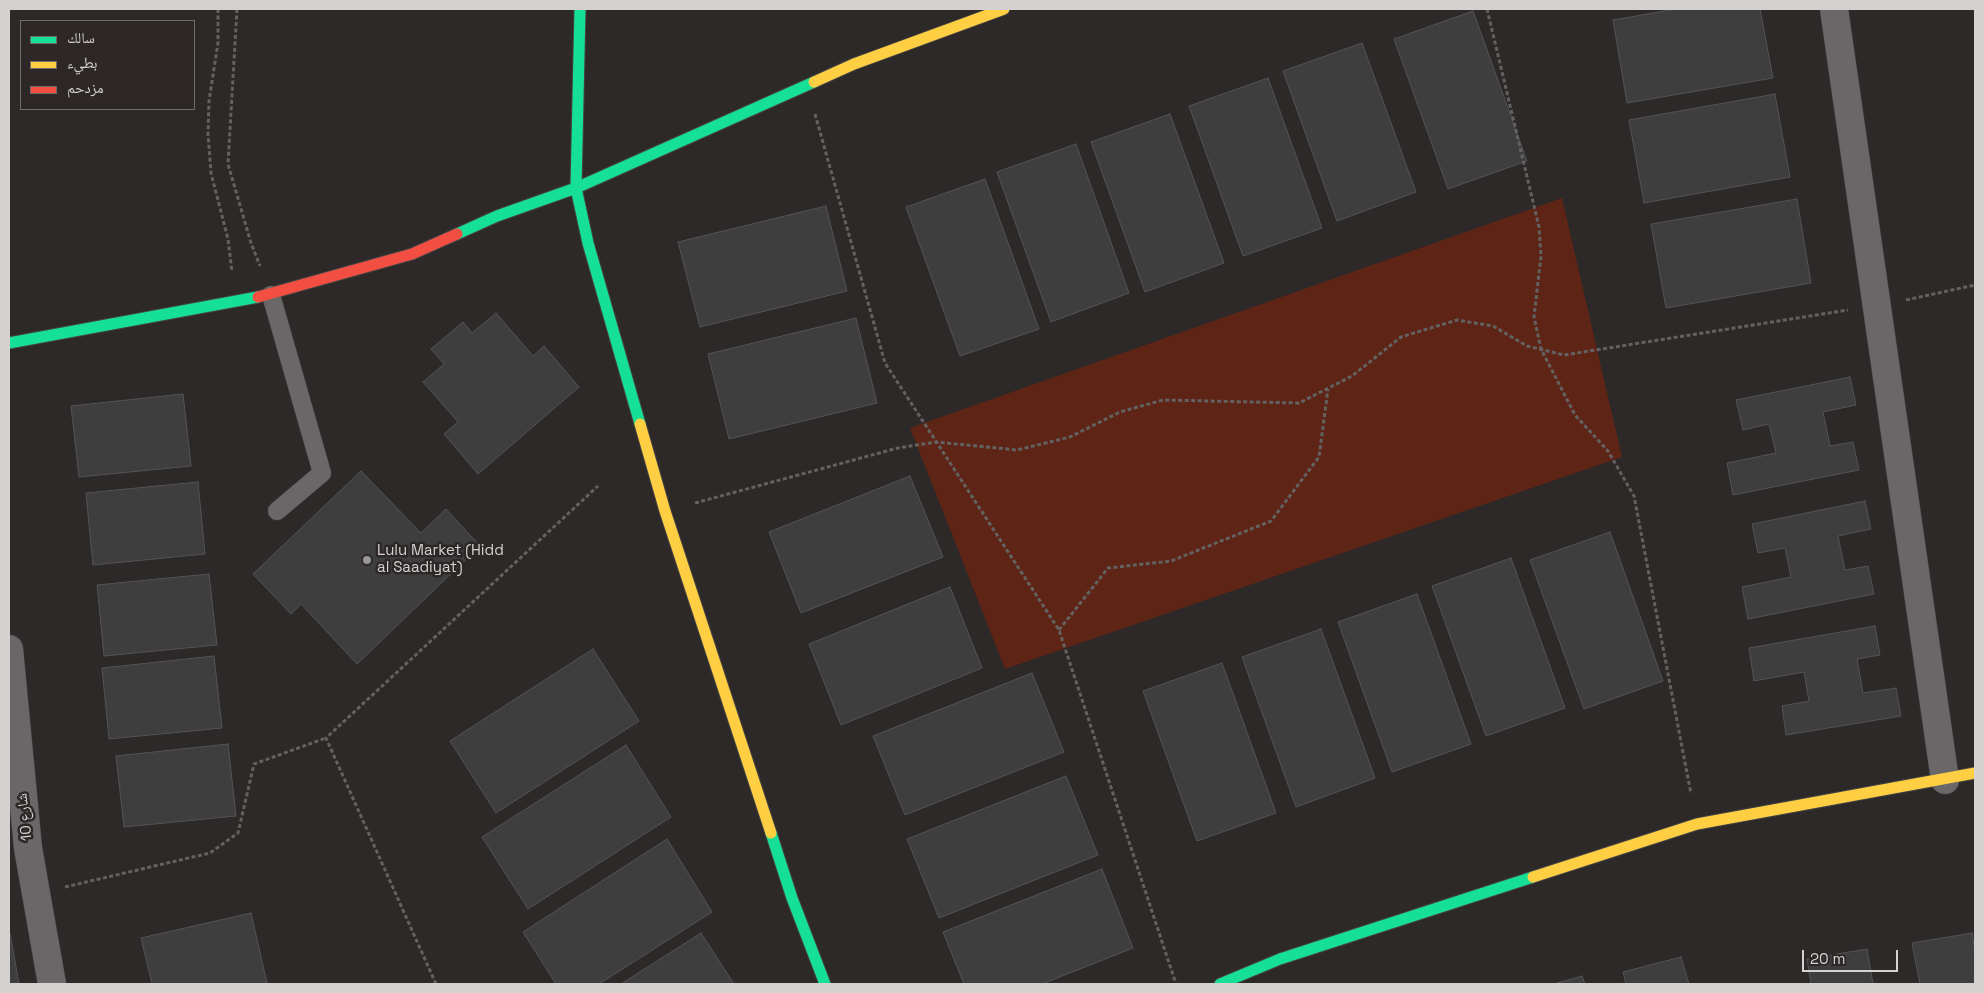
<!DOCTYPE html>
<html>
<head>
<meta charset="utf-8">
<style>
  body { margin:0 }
  #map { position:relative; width:1984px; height:993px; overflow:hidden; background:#2c2928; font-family:"Space Grotesk","Noto Naskh Arabic",sans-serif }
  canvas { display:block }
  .frame { position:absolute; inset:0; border:10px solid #d4d1d0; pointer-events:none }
  .legend { position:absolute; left:20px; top:20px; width:175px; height:90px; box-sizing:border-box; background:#2d2827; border:1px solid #706c6b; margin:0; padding:6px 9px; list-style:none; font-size:15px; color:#d4d1d0 }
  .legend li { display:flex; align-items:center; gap:10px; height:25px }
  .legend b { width:25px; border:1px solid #706c6b }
  .scale { position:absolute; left:1802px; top:950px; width:96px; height:22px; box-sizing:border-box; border:2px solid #d4d1d0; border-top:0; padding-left:6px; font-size:15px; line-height:18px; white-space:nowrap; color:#d4d1d0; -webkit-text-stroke:4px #2d2827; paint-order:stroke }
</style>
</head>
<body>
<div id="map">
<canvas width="1984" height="993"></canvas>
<div class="frame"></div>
<ul class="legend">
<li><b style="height:6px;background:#16e098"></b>سالك</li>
<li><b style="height:6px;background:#ffcf43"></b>بطيء</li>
<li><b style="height:6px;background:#f24e42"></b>مزدحم</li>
</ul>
<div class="scale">20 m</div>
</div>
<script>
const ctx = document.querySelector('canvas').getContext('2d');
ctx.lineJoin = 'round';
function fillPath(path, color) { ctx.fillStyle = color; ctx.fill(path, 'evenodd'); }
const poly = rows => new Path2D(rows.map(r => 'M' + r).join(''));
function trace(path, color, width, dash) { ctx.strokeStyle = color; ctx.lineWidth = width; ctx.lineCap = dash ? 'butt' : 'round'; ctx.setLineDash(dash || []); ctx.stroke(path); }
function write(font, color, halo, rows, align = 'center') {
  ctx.font = font + ' "Space Grotesk","Noto Naskh Arabic",sans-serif'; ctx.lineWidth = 5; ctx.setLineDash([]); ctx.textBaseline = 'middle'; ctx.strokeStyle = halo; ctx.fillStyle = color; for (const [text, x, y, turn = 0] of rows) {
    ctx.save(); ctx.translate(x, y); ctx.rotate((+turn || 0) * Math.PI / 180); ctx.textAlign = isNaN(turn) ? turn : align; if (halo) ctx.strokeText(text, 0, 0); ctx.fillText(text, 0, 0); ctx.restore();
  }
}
fillPath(poly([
  [1562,198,1622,457,1005,669,910,428]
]), '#5e2517');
const building = poly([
  [1676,9,1760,9,1773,78,1627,103,1613,20,1676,9],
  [1473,11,1527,161,1448,189,1394,39,1473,11],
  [1362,43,1416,192,1337,221,1283,71,1362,43],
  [1268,78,1322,228,1243,256,1189,106,1268,78],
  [1775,94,1790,177,1644,203,1629,120,1775,94],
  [1170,114,1224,263,1145,292,1091,142,1170,114],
  [1076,144,1129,293,1051,322,997,172,1076,144],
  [985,179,1039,329,960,356,906,207,985,179],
  [1797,199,1811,283,1666,308,1651,224,1797,199],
  [826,206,847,291,700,327,678,242,826,206],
  [496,313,533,356,544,346,579,387,478,474,444,434,458,422,423,382,444,364,431,349,463,322,472,333,496,313],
  [856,318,877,403,729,439,708,354,856,318],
  [1850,377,1856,405,1823,412,1830,446,1853,442,1859,470,1733,495,1727,463,1776,453,1769,424,1743,430,1736,400,1850,377],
  [183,394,191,466,79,477,71,406,183,394],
  [361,471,421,533,446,509,480,546,357,664,301,604,291,614,253,574,361,471],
  [910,476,943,557,801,613,769,532,910,476],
  [198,482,205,554,93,565,86,493,198,482],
  [1865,501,1871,529,1838,536,1845,570,1868,566,1874,594,1748,619,1742,587,1791,577,1785,548,1758,553,1752,524,1865,501],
  [1610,532,1663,681,1584,709,1530,560,1610,532],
  [1511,558,1565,708,1486,736,1432,586,1511,558],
  [209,574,217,645,104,656,97,585,209,574],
  [950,587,982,668,841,725,809,644,950,587],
  [1417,594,1471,744,1392,772,1338,622,1417,594],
  [1875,626,1880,655,1857,659,1863,693,1896,688,1901,716,1786,735,1782,706,1809,701,1804,672,1754,681,1749,648,1875,626],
  [1321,629,1375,778,1296,807,1242,657,1321,629],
  [593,649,639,721,496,813,450,741,593,649],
  [214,656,222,728,109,739,102,668,214,656],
  [1222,663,1276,813,1197,841,1143,691,1222,663],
  [1032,673,1064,752,905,815,873,736,1032,673],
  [228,744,236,816,124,827,116,756,228,744],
  [626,745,671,817,528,909,482,837,626,745],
  [1066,776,1098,855,939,918,907,839,1066,776],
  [667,839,712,912,599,984,556,984,523,932,667,839],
  [1102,869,1133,948,1042,984,964,984,943,932,1102,869],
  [251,913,267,983,260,984,152,984,141,938,251,913],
  [9,933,10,933,19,984,9,984,9,933],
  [701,933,734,984,621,984,701,933],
  [1972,933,1975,950,1975,984,1920,984,1912,943,1972,933],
  [1867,949,1873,984,1811,984,1807,959,1867,949],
  [1681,957,1689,984,1626,984,1623,972,1681,957],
  [1582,976,1585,984,1554,984,1582,976]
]);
fillPath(building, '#3f3e3f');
trace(building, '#545454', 1);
const lane = poly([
  [271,295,322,473,277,511]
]);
const street = poly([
  [1834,9,1945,780],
  [9,649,28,848,52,984]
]);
const fast = poly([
  [580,9,576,188,588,243,640,424],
  [457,234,497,216,576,188,814,82],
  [9,343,258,297],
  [771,833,792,898,825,984],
  [1220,984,1280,959,1533,877]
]);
const slow = poly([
  [814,82,854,64,1004,9],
  [640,424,665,511,771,833],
  [1533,877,1697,824,1975,773]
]);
const jam = poly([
  [258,297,412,254,457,234]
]);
trace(lane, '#464444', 19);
trace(street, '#464444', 29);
trace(fast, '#464444', 13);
trace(slow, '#464444', 13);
trace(jam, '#464444', 13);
trace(poly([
  [218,9,218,43,209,101,208,134,211,173,228,239,232,272],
  [237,9,228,164,251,243,260,266],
  [1487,9,1539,227,1541,256,1534,317,1541,349,1575,415,1608,451,1634,496,1691,794],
  [815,114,885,363,1059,630,1176,984],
  [1906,300,1975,285],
  [695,503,898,448,936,442,1017,450,1070,437,1120,412,1163,400,1299,403,1352,376,1401,337,1457,320,1493,326,1527,346,1564,355,1848,310],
  [1059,630,1108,568,1171,561,1271,521,1319,457,1328,389],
  [65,887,210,853,238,833,254,764,326,738],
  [436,984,326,738,598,486]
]), '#646261', 3, [4, 2.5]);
trace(lane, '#696767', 18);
trace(street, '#696767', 28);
trace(fast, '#16e098', 11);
trace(slow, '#ffcf43', 11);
trace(jam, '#f24e42', 11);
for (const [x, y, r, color] of [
  [367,560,5,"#999695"]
]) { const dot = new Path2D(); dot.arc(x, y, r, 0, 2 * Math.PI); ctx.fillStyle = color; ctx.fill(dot); trace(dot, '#2d2827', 2); }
write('15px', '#d4d1d0', '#2d2827', [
  ["Lulu Market (Hidd",377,551],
  ["al Saadiyat)",377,568]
], 'left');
write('15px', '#d4d1d0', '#2d2827', [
  ["شارع 10",25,817,-96]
]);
</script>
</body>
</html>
